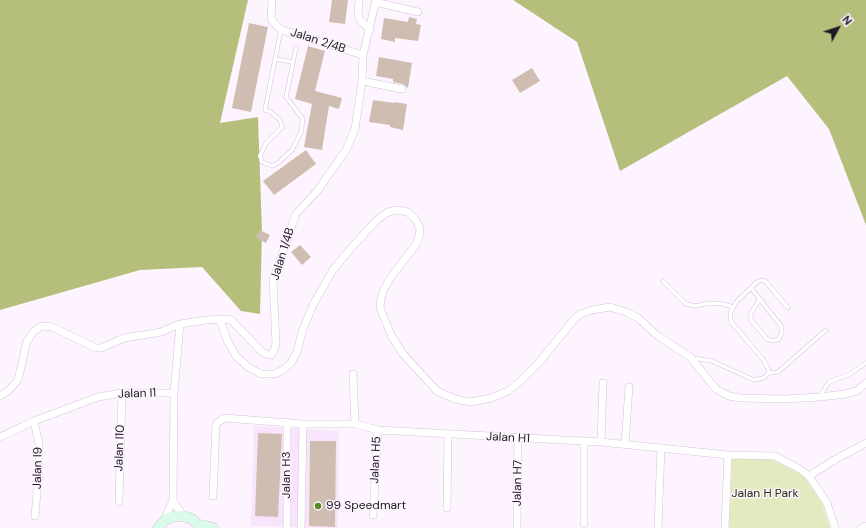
<!DOCTYPE html>
<html>
<head>
<meta charset="utf-8">
<style>
  body { margin:0 }
  #map { position:relative; width:866px; height:528px; overflow:hidden; background:#fdf4ff; font-family:"DM Sans",sans-serif }
  canvas { display:block }
  .north { position:absolute; left:818px; top:8px; width:40px; height:40px; -webkit-text-stroke:3px #fdf4ff; paint-order:stroke; rotate:50deg; font-size:11px; font-weight:700; line-height:16px; text-align:center; color:#1f1a20 }
  .north::after { content:''; display:block; margin:auto; width:14px; height:18px; background:#1f1a20; clip-path:polygon(50% 0,100% 100%,50% 72%,0 100%) }
</style>
</head>
<body>
<div id="map">
<canvas width="866" height="528"></canvas>
<div class="north">N</div>
</div>
<script>
const ctx = document.querySelector('canvas').getContext('2d');
ctx.lineJoin = 'round';
function fillPath(path, color) { ctx.fillStyle = color; ctx.fill(path, 'evenodd'); }
const poly = rows => new Path2D(rows.map(r => 'M' + r).join(''));
function trace(path, color, width, dash) { ctx.strokeStyle = color; ctx.lineWidth = width; ctx.lineCap = dash ? 'butt' : 'round'; ctx.setLineDash(dash || []); ctx.stroke(path); }
function write(font, color, halo, rows, align = 'center') {
  ctx.font = font + ' "DM Sans",sans-serif'; ctx.lineWidth = 3; ctx.setLineDash([]); ctx.textBaseline = 'middle'; ctx.strokeStyle = halo; ctx.fillStyle = color; for (const [text, x, y, turn = 0] of rows) {
    ctx.save(); ctx.translate(x, y); ctx.rotate((+turn || 0) * Math.PI / 180); ctx.textAlign = isNaN(turn) ? turn : align; if (halo) ctx.strokeText(text, 0, 0); ctx.fillText(text, 0, 0); ctx.restore();
  }
}
fillPath(poly([
  [254,426,339,431,338,528,251,526]
]), '#f8e5fd');
fillPath(poly([
  [732,456,773,460,803,475,822,503,830,528,729,528]
]), '#e3eabf');
fillPath(poly([
  [0,0,248,0,220,123,258,117,262,232,260,314,241,311,202,267,140,270,0,310],
  [513,0,866,0,866,225,829,129,787,76,620,171,577,42]
]), '#b5bf7b');
fillPath(poly([
  [332,0,348,0,345,24,329,22],
  [409,17,417,19,416,24,421,25,418,41,395,38,395,42,381,39,384,18,408,22],
  [249,23,268,27,251,112,232,108],
  [308,46,325,51,315,91,342,98,339,109,329,106,322,150,304,147,312,104,295,99],
  [379,57,412,63,408,88,403,84,393,82,393,79,376,76],
  [532,68,540,81,520,93,512,80],
  [373,100,394,103,394,102,407,104,403,130,390,127,390,125,369,122],
  [306,150,316,164,274,195,263,181],
  [260,230,270,235,266,243,256,238],
  [300,245,311,257,302,265,291,252],
  [258,433,282,434,278,517,255,516],
  [310,441,336,441,335,527,309,526]
]), '#d0bdb1');
const lane = poly([
  [282,30,280,34,265,110,271,112,280,120,282,127,266,143,260,156,262,162,272,166,278,163,292,150,301,132,303,119,286,97,296,48],
  [275,59,292,62],
  [663,281,686,304,695,306,709,303,723,304,733,307],
  [751,288,781,326,782,333,779,339,772,341,767,339,751,320,751,313,760,299],
  [693,358,712,361,754,380,763,378,769,373,768,368,762,358,732,323,730,318,731,311,737,301,757,282,762,280,766,282,788,308],
  [769,373,778,372,826,330],
  [820,396,829,382,850,374,866,363]
]);
const street = poly([
  [272,0,271,19,276,25,282,30,363,55],
  [359,0,358,13,360,20,370,30],
  [375,2,418,12],
  [362,81,402,89],
  [220,320,227,340,236,356,248,367,261,374,275,374,284,369,291,363,297,352,303,329,314,303,333,270,351,248,377,220,388,212,397,210,408,212,416,220,420,228,419,237,415,246,391,277,384,289,381,298,380,308,392,337,403,354,437,391,455,399,471,402,491,398,508,391,523,379,542,359,570,324,580,314,592,310,610,307,626,312,638,318,658,336,690,357,716,389,729,396,740,398,784,399,820,397,845,394,857,391,866,383],
  [353,374,355,424],
  [0,396,7,392,18,380,27,341,34,331,42,326,52,327,96,348,101,348,124,338,161,332,180,324,206,320,227,319,231,320,261,351,266,354,271,355,274,350,276,344,273,280,279,263,296,214,318,190,346,150,355,129,362,81,363,55,376,0],
  [34,421,39,444,39,468,35,516],
  [0,437,34,421,98,397,122,393,174,393],
  [584,441,584,523],
  [601,442,603,383],
  [625,444,629,387],
  [809,476,836,459,866,443],
  [213,496,216,424,224,418,303,424,355,424,378,430,601,442,728,455,775,456,798,468,809,476,827,503,835,528],
  [173,501,183,516],
  [119,502,122,393],
  [447,508,448,434],
  [373,515,378,430],
  [163,522,173,501,174,393,180,324],
  [287,528,287,422],
  [301,528,303,424],
  [517,528,518,438],
  [658,528,661,448],
  [725,528,728,455],
  [861,528,866,526]
]);
const secondary = poly([
  [199,525,213,528],
  [158,528,166,519,176,516,183,516,192,519,201,528]
]);
trace(lane, '#d2c4d5', 4.5);
trace(street, '#d2c4d5', 8);
trace(secondary, '#d2c4d5', 11);
trace(lane, '#fff', 3.5);
trace(street, '#fff', 7);
trace(secondary, '#dafaea', 10);
for (const [x, y, r, color] of [
  [318,506,4,"#568c27"]
]) { const dot = new Path2D(); dot.arc(x, y, r, 0, 2 * Math.PI); ctx.fillStyle = color; ctx.fill(dot); trace(dot, '#fdf4ff', 1.5); }
write('12px', '#1f1a20', '#fdf4ff', [
  ["Jalan 2/4B",318,41,18],
  ["Jalan 1/4B",283,254,-73],
  ["Jalan I1",137,394,-2],
  ["Jalan H1",508,438,3],
  ["Jalan I10",120,448,-88],
  ["Jalan H5",376,460,-87],
  ["Jalan I9",38,468,-89],
  ["Jalan H3",287,475,-90],
  ["Jalan H7",518,483,-89]
]);
write('12px', '#282c0e', '#fdf4ff', [
  ["Jalan H Park",765,494]
]);
write('12px', '#1f1a20', '#fdf4ff', [
  ["99 Speedmart",326,506]
], 'left');
</script>
</body>
</html>
